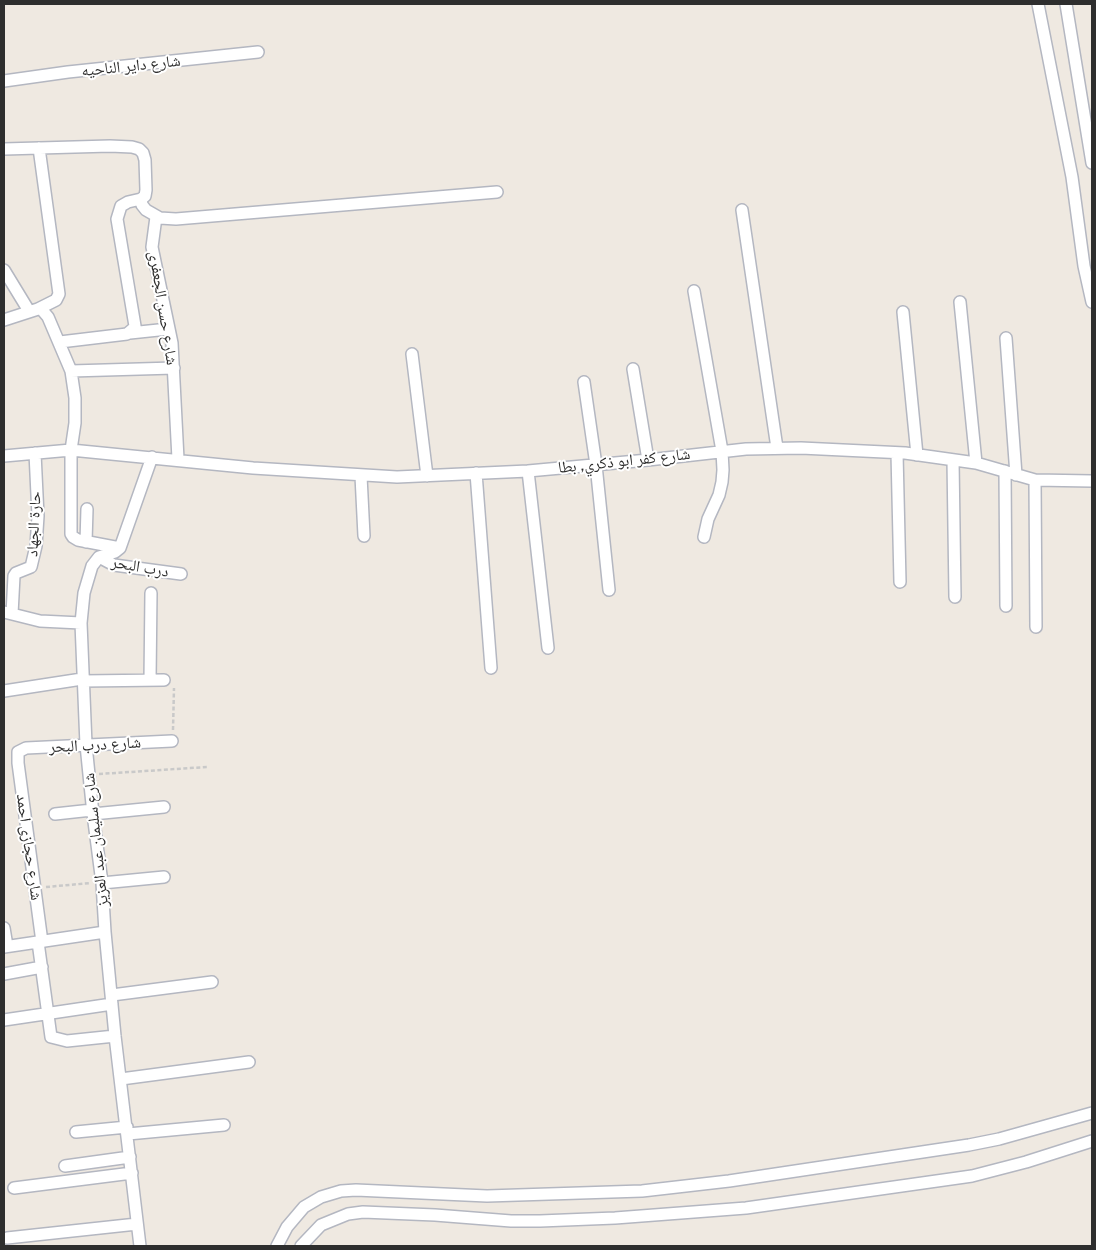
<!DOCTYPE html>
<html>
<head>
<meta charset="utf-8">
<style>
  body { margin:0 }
  #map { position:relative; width:1096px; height:1250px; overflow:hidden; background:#efe9e1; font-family:"Public Sans",sans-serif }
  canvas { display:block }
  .frame { position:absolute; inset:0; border:5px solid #2e2e2e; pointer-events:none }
</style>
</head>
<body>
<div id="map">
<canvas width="1096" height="1250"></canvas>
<div class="frame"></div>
</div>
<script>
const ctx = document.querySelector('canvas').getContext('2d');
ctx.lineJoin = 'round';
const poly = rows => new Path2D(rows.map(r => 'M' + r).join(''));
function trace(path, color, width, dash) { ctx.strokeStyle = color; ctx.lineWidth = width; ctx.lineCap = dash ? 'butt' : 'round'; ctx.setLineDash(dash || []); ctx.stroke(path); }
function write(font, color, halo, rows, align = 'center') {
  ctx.font = font + ' "Public Sans","Noto Naskh Arabic",sans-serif'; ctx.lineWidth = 4; ctx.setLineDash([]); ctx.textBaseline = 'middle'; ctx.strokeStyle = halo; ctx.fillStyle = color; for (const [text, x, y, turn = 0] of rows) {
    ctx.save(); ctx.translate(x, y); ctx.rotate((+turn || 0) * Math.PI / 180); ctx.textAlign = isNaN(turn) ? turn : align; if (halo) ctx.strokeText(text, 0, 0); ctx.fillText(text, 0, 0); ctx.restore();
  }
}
const street = poly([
  [1038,4,1072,177,1084,266,1092,302],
  [1066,4,1092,163],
  [4,81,68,72,258,52],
  [4,149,110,146,132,147,139,149,143,153,145,160,146,190,145,196,141,199,142,205,146,210,160,218,176,219,497,192],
  [742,210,777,448],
  [156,217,152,247,172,343,178,459],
  [4,270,29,311],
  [694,291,722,451,723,470,722,482,719,495,708,519,704,537],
  [960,302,976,463],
  [38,309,56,300,59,294,39,148],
  [903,312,917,455],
  [4,320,38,309,42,310,48,317,71,371,75,398,75,423,71,450,71,534,73,537,78,540,120,548],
  [130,333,168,329],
  [1006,338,1016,475],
  [60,342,127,334,134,328,135,326,117,219,121,206,128,202,141,199],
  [412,354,427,476],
  [633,369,648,460],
  [71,371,174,368],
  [584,382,596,465,609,590],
  [897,453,900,582],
  [4,456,71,450,253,468,397,477,528,471,648,460,746,449,801,448,905,453,976,463,1035,480,1092,481],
  [953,460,955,597],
  [528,471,548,648],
  [1005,471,1006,606],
  [476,473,491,668],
  [361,476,364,536],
  [1035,480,1036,627],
  [86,542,87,509],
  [99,557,114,565,181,574],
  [4,612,40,621,81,623],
  [12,614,14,576,16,573,31,567,36,546,38,516,35,453],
  [150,680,151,593],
  [83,681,164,680],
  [4,691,82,679],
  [55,814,92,810],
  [93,814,164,807],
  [102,883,164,877],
  [4,928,7,946],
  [38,942,51,1037,67,1041,115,1036],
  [42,942,18,763,18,752,26,748,172,741],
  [4,947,105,932],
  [4,974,42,967],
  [112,995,212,982],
  [4,1020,112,1004],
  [121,1079,249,1062],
  [76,1132,127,1127],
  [128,1134,224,1125],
  [65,1166,130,1157],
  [14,1188,132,1173],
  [7,1238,137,1224],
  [140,1246,115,1036,105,932,102,883,93,814,86,745,81,623,84,593,92,566,99,557,115,552,120,548,152,457],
  [277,1246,287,1227,304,1207,321,1197,341,1191,356,1190,487,1196,642,1191,729,1181,969,1145,999,1139,1092,1113],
  [301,1246,321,1225,348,1214,363,1212,435,1215,511,1221,540,1221,615,1218,746,1208,972,1176,1026,1162,1092,1141]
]);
trace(street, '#b4b7c1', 14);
trace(poly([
  [173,730,174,688],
  [99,774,207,767],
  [46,887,91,883]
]), '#c9c9c9', 2.5, [4, 2.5]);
trace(street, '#fff', 11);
write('16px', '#2e2e2e', '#fff', [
  ["شارع داير الناحيه",131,66,-6],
  ["شارع حسن الجعفرى",163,308,81],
  ["شارع كفر ابو ذكري, بطا",624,461,-6],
  ["حارة الجهاد",34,524,-87],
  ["درب البحر",140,567,10],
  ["شارع درب البحر",95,745,-3],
  ["شارع سليمان عبد العزيز",96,840,-96],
  ["شارع حجازى احمد",29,847,82]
]);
</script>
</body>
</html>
